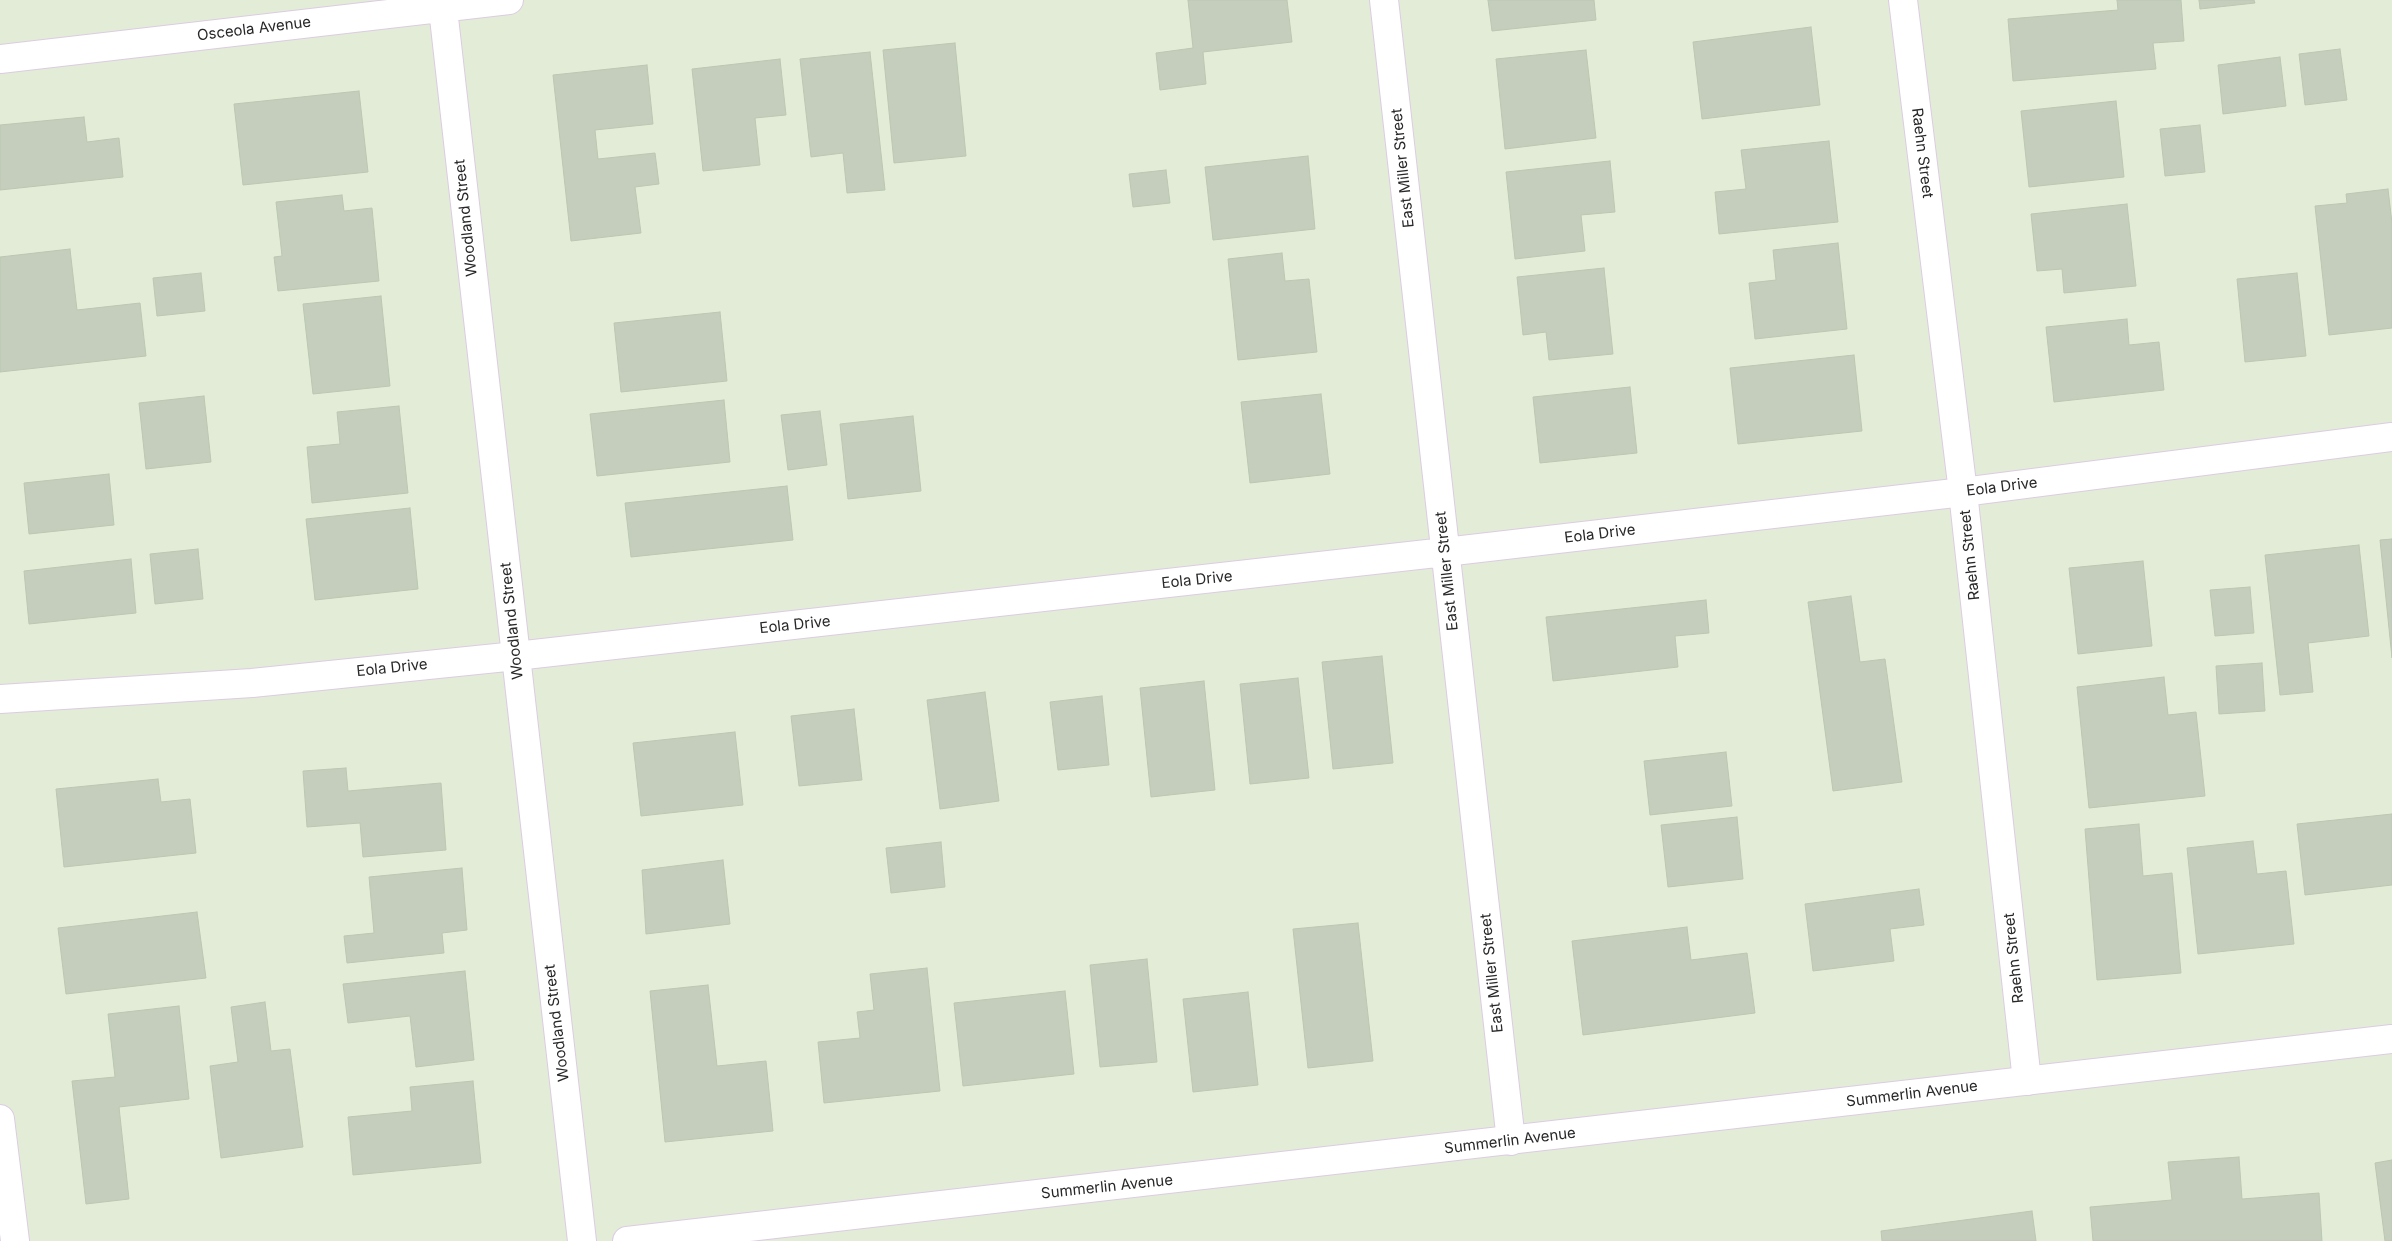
<!DOCTYPE html>
<html>
<head>
<meta charset="utf-8">
<style>
  body { margin:0 }
  canvas { display:block; background:#e3ecd7 }
</style>
</head>
<body>
<canvas width="2392" height="1241"></canvas>
<script>
const ctx = document.querySelector('canvas').getContext('2d');
ctx.lineJoin = 'round';
function fillPath(path, color) { ctx.fillStyle = color; ctx.fill(path, 'evenodd'); }
const poly = rows => new Path2D(rows.map(r => 'M' + r).join(''));
function trace(path, color, width, dash) { ctx.strokeStyle = color; ctx.lineWidth = width; ctx.lineCap = dash ? 'butt' : 'round'; ctx.setLineDash(dash || []); ctx.stroke(path); }
function write(font, color, halo, rows, align = 'center') {
  ctx.font = font + ' Inter,sans-serif'; ctx.lineWidth = 4; ctx.setLineDash([]); ctx.textBaseline = 'middle'; ctx.strokeStyle = halo; ctx.fillStyle = color; for (const [text, x, y, turn = 0] of rows) {
    ctx.save(); ctx.translate(x, y); ctx.rotate((+turn || 0) * Math.PI / 180); ctx.textAlign = isNaN(turn) ? turn : align; if (halo) ctx.strokeText(text, 0, 0); ctx.fillText(text, 0, 0); ctx.restore();
  }
}
const building = poly([
  [1188,0,1287,0,1292,42,1203,52,1206,84,1160,90,1156,53,1193,48,1188,0],
  [1488,0,1594,0,1596,20,1492,31,1488,0],
  [2117,0,2181,0,2184,41,2153,43,2156,69,2013,81,2008,19,2118,10,2117,0],
  [2199,0,2254,0,2255,3,2200,9,2199,0],
  [1811,27,1820,105,1702,119,1693,42,1811,27],
  [955,43,966,156,894,163,883,50,955,43],
  [2340,49,2347,100,2305,105,2299,54,2340,49],
  [1586,50,1596,138,1505,149,1496,59,1586,50],
  [870,52,885,190,847,193,843,153,811,157,800,59,870,52],
  [2280,57,2286,106,2223,114,2218,65,2280,57],
  [780,59,786,115,755,118,760,165,703,171,692,69,780,59],
  [647,65,653,124,595,130,598,159,655,153,659,184,635,187,641,233,571,241,553,75,647,65],
  [359,91,368,172,243,185,234,104,359,91],
  [2116,101,2124,177,2029,187,2021,111,2116,101],
  [84,117,87,142,119,138,123,177,0,190,0,125,84,117],
  [2200,125,2205,172,2165,176,2160,129,2200,125],
  [1829,141,1838,222,1719,234,1715,192,1746,189,1741,150,1829,141],
  [1308,156,1315,229,1213,240,1205,167,1308,156],
  [1610,161,1615,212,1581,215,1585,251,1515,259,1506,172,1610,161],
  [1166,170,1170,203,1133,207,1129,174,1166,170],
  [2388,189,2392,223,2392,328,2329,335,2315,206,2347,203,2346,194,2388,189],
  [342,195,344,211,372,208,379,281,278,291,274,257,282,256,276,202,342,195],
  [2127,204,2136,286,2064,293,2062,269,2037,271,2031,214,2127,204],
  [1838,243,1847,329,1755,339,1749,283,1776,280,1773,250,1838,243],
  [70,249,77,310,140,303,146,356,0,372,0,257,70,249],
  [1282,253,1285,281,1309,279,1317,352,1238,360,1228,259,1282,253],
  [1604,268,1613,354,1549,360,1546,332,1523,335,1517,277,1604,268],
  [201,273,205,311,157,316,153,278,201,273],
  [2297,273,2306,356,2245,362,2237,279,2297,273],
  [381,296,390,386,313,394,303,304,381,296],
  [720,312,727,381,621,392,614,323,720,312],
  [2127,319,2129,345,2159,342,2164,390,2054,402,2046,327,2127,319],
  [1854,355,1862,431,1738,444,1730,368,1854,355],
  [1630,387,1637,453,1540,463,1533,397,1630,387],
  [1321,394,1330,474,1250,483,1241,402,1321,394],
  [204,396,211,462,146,469,139,403,204,396],
  [724,400,730,462,597,476,590,414,724,400],
  [399,406,408,493,312,503,307,447,340,444,337,412,399,406],
  [820,411,827,465,788,470,781,415,820,411],
  [913,416,921,491,848,499,840,424,913,416],
  [109,474,114,525,29,534,24,483,109,474],
  [787,486,793,540,631,557,625,503,787,486],
  [410,508,418,589,315,600,306,519,410,508],
  [2392,539,2392,658,2380,540,2392,539],
  [2359,545,2369,636,2308,643,2313,692,2280,695,2265,555,2359,545],
  [198,549,203,599,155,604,150,554,198,549],
  [131,559,136,613,29,624,24,571,131,559],
  [2143,561,2152,646,2078,654,2069,568,2143,561],
  [2250,587,2254,633,2215,636,2210,590,2250,587],
  [1851,596,1860,662,1885,659,1902,782,1833,791,1808,602,1851,596],
  [1706,600,1709,633,1675,636,1678,667,1553,681,1546,617,1706,600],
  [1382,656,1393,763,1333,769,1322,662,1382,656],
  [2262,663,2265,711,2219,714,2216,666,2262,663],
  [2164,677,2168,715,2196,712,2205,796,2089,808,2077,687,2164,677],
  [1298,678,1309,778,1250,784,1240,684,1298,678],
  [1204,681,1215,790,1151,797,1140,688,1204,681],
  [985,692,999,801,940,809,927,700,985,692],
  [1102,696,1109,765,1058,770,1050,702,1102,696],
  [854,709,862,780,799,786,791,716,854,709],
  [735,732,743,805,641,816,633,743,735,732],
  [1726,752,1732,806,1650,815,1644,761,1726,752],
  [346,768,348,791,441,783,446,850,363,857,360,823,307,827,303,771,346,768],
  [158,779,161,802,190,799,196,853,64,867,56,789,158,779],
  [2392,814,2392,885,2305,895,2297,824,2392,814],
  [1737,817,1743,879,1668,887,1661,825,1737,817],
  [2139,824,2143,876,2172,873,2181,973,2097,980,2085,829,2139,824],
  [2253,841,2257,874,2286,871,2294,944,2198,954,2187,848,2253,841],
  [941,842,945,887,891,893,886,848,941,842],
  [723,860,730,924,646,934,642,870,723,860],
  [462,868,467,930,442,933,444,953,347,963,344,936,374,933,369,877,462,868],
  [1919,889,1924,925,1890,929,1894,961,1813,971,1805,904,1919,889],
  [197,912,206,978,66,994,58,928,197,912],
  [1358,923,1373,1061,1308,1068,1293,929,1358,923],
  [1687,927,1691,960,1747,953,1755,1013,1583,1035,1572,941,1687,927],
  [1147,959,1157,1062,1100,1067,1090,965,1147,959],
  [927,968,940,1091,824,1103,818,1042,860,1038,857,1012,874,1010,870,974,927,968],
  [465,971,474,1060,416,1067,410,1016,348,1023,343,984,465,971],
  [708,985,717,1066,766,1061,773,1131,665,1142,650,991,708,985],
  [1065,991,1074,1074,963,1086,954,1003,1065,991],
  [1248,992,1258,1085,1193,1092,1183,999,1248,992],
  [265,1002,271,1051,290,1049,303,1147,221,1158,210,1066,238,1062,231,1007,265,1002],
  [179,1006,189,1099,119,1107,129,1199,86,1204,72,1081,115,1077,108,1014,179,1006],
  [473,1081,481,1163,353,1175,348,1117,412,1111,410,1087,473,1081],
  [2239,1157,2242,1199,2319,1193,2322,1241,2093,1241,2090,1207,2172,1200,2168,1162,2239,1157],
  [2392,1160,2392,1241,2385,1241,2375,1163,2392,1160],
  [2032,1211,2036,1241,1882,1241,1881,1231,2032,1211]
]);
fillPath(building, '#c5cebd');
trace(building, '#bcc7b1', 1);
const street = poly([
  [442,0,582,1241],
  [1384,0,1511,1141],
  [1903,0,1963,492,2027,1081],
  [0,59,509,0],
  [0,699,252,683,516,656,1445,552,1963,492,2392,437],
  [0,1119,15,1241]
]);
const secondary = poly([
  [627,1241,2392,1039]
]);
trace(street, '#dccce3', 30);
trace(secondary, '#dccce3', 30);
trace(street, '#fff', 28);
trace(secondary, '#fff', 28);
write('15px', '#282828', '#fff', [
  ["Osceola Avenue",254,29,-7],
  ["Raehn Street",1922,153,83],
  ["East Miller Street",1403,168,-96],
  ["Woodland Street",466,218,-96],
  ["Eola Drive",2002,487,-7],
  ["Eola Drive",1600,534,-7],
  ["Raehn Street",1970,555,-96],
  ["East Miller Street",1447,571,-96],
  ["Eola Drive",1197,580,-6],
  ["Woodland Street",512,621,-96],
  ["Eola Drive",795,625,-6],
  ["Eola Drive",392,668,-6],
  ["Raehn Street",2014,958,-96],
  ["East Miller Street",1492,973,-96],
  ["Woodland Street",557,1023,-97],
  ["Summerlin Avenue",1912,1094,-7],
  ["Summerlin Avenue",1510,1141,-7],
  ["Summerlin Avenue",1107,1187,-6]
]);
</script>
</body>
</html>
